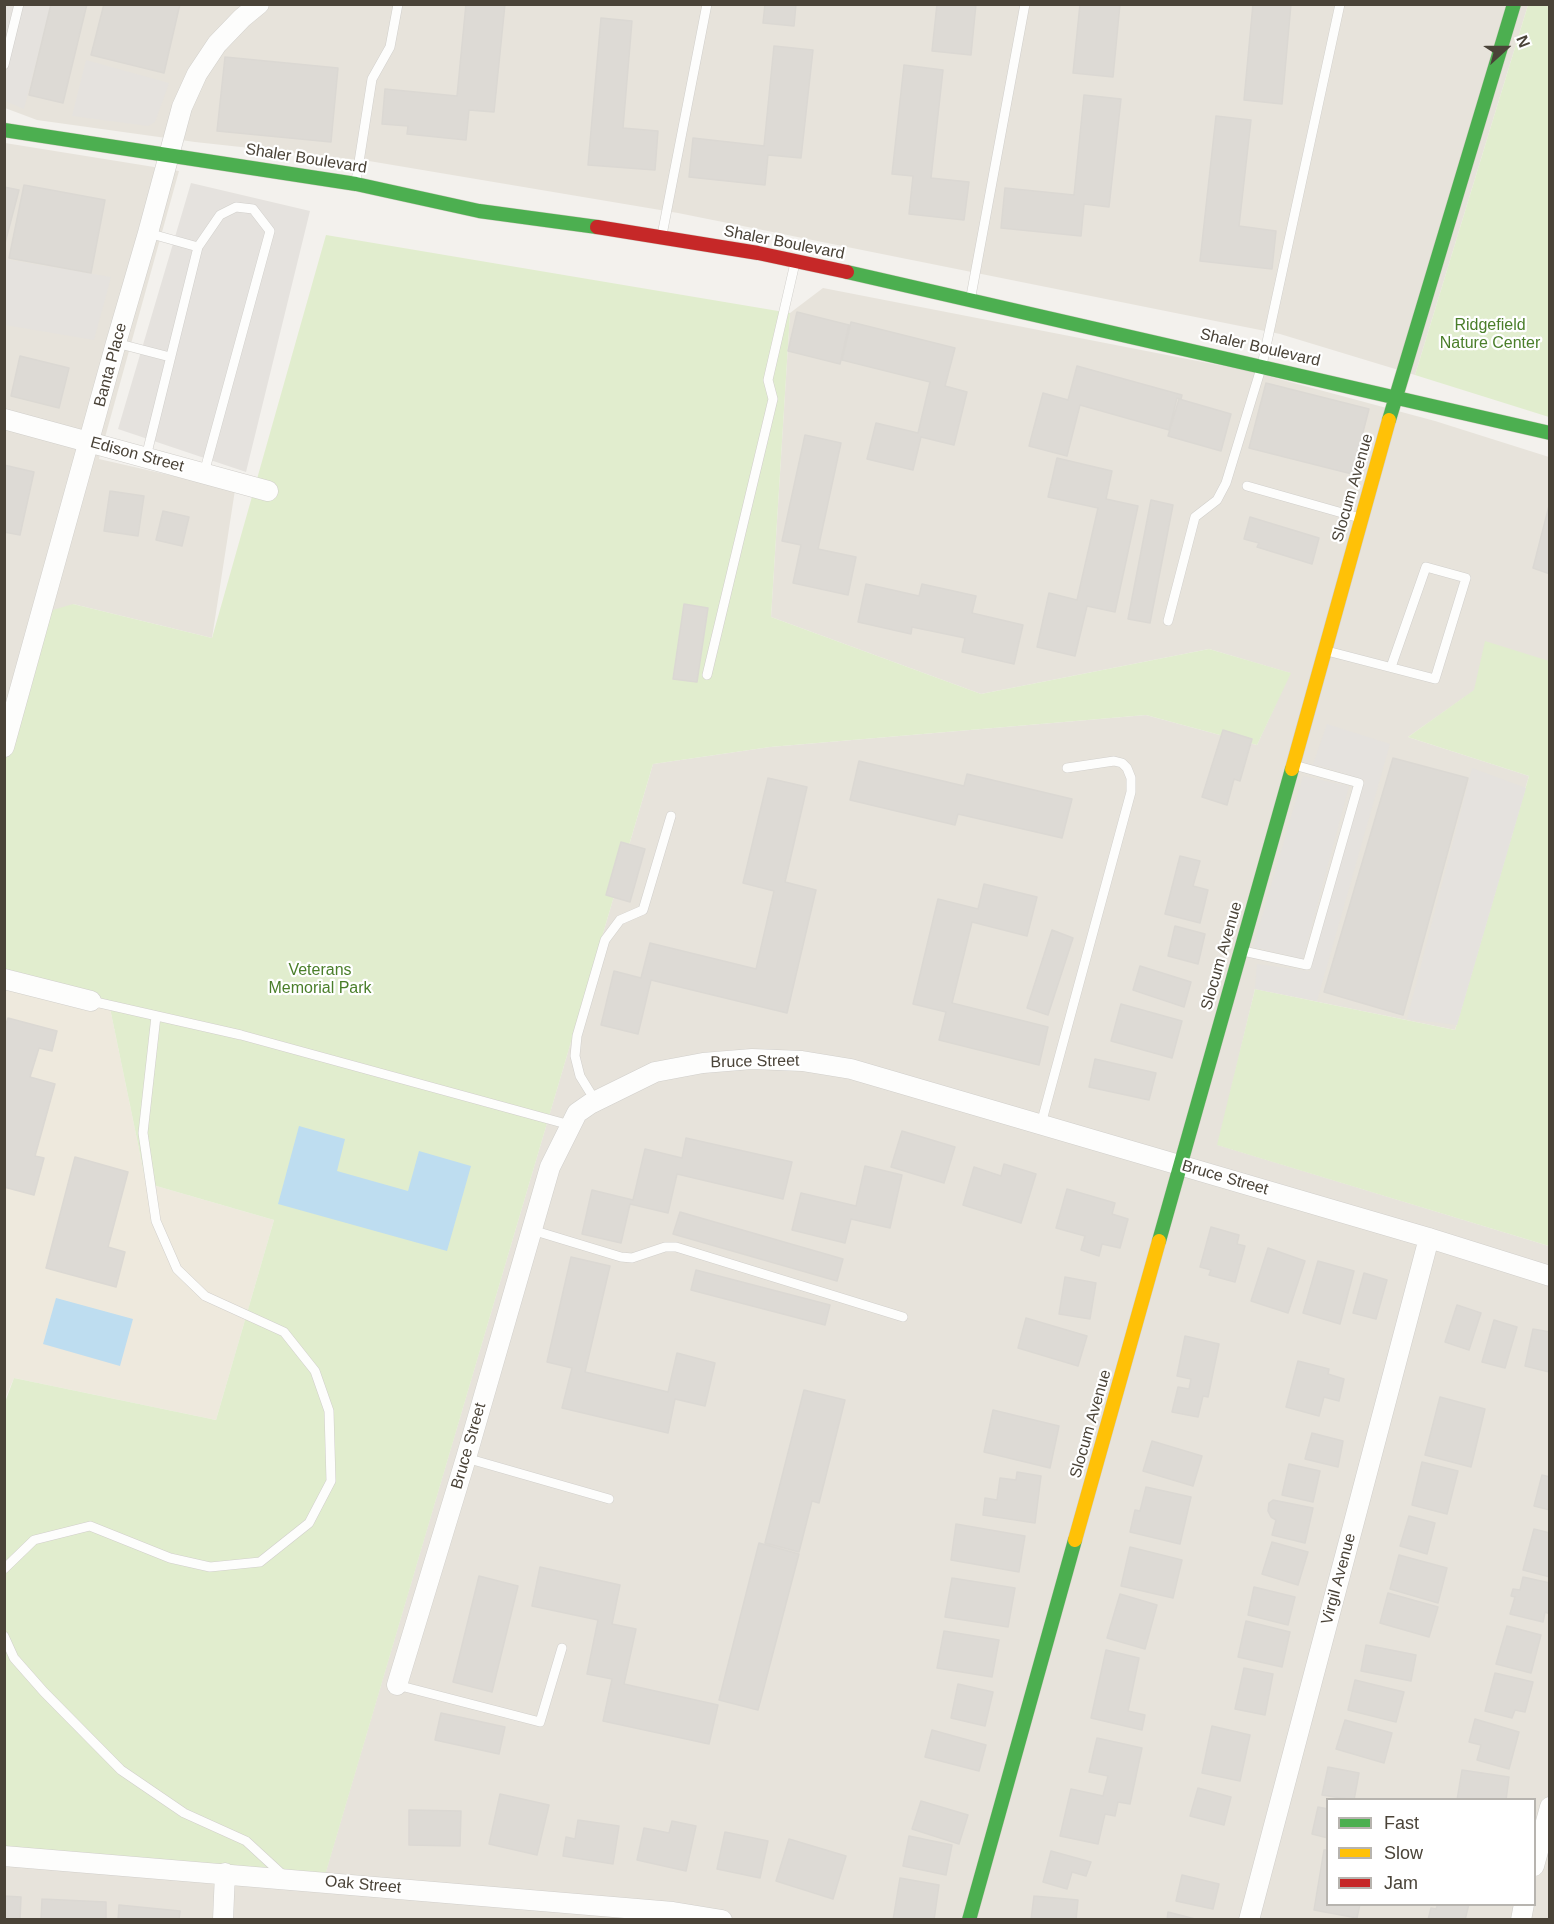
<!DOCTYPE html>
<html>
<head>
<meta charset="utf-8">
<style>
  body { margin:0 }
  #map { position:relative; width:1554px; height:1924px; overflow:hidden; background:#f3f1ed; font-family:Helvetica,sans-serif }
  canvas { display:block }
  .frame { position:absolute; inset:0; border:6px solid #4a4338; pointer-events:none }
  .legend { position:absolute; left:1326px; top:1798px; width:210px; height:108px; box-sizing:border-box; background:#fff; border:2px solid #b7b4af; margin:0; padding:8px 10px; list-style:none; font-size:18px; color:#4a4338 }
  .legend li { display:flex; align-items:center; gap:12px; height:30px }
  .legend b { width:30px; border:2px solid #b7b4af }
  .north { position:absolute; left:1476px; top:18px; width:60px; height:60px; -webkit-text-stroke:4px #fff; paint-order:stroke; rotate:69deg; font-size:16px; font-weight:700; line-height:24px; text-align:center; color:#4a4338 }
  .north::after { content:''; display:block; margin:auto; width:21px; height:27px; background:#4a4338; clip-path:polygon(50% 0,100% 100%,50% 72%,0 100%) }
</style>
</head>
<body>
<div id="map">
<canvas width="1554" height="1924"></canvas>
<div class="frame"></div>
<ul class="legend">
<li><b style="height:8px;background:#4caf50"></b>Fast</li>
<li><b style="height:8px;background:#ffc107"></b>Slow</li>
<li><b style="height:8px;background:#c62828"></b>Jam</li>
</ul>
<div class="north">N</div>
</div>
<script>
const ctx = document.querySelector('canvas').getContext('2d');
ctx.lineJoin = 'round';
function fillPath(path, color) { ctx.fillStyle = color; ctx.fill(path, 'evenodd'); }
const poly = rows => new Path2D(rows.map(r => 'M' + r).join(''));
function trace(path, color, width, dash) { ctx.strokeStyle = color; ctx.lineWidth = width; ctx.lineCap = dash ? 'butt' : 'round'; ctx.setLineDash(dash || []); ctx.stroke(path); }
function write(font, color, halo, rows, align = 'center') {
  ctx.font = font + ' Helvetica,sans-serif'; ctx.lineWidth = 4.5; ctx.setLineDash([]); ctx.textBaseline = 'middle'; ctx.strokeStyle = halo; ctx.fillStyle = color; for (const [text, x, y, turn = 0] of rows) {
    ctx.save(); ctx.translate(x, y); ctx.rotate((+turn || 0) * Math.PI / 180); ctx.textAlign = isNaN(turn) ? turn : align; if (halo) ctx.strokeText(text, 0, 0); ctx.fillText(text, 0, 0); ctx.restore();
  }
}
fillPath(poly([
  [5,5,1528,5,1415,375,1280,334,678,213,369,161,195,142,37,120,5,108],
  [5,143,179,171,99,459,235,490,212,638,73,604,5,729],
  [823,288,1249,371,1435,421,1549,457,1549,661,1475,690,1408,737,1529,776,1455,1030,1255,989,1218,1145,1549,1246,1549,1919,5,1920,5,1854,321,1888,653,764,770,747,1146,715,1257,745,1290,673,1209,649,981,694,771,617,790,313],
  [1328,1800,1534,1800,1534,1904,1328,1904]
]), '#e7e3db');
fillPath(poly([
  [5,980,110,1008,146,1183,274,1220,216,1420,14,1378,5,1399]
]), '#eee9dd');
fillPath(poly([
  [1528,5,1549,5,1549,417,1415,375],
  [326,235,790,313,771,617,981,694,1209,649,1291,673,1257,745,1146,715,770,747,653,764,321,1889,5,1854,4,1405,14,1378,216,1420,274,1220,146,1183,110,1008,5,980,5,735,36,615,73,604,212,638],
  [1485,641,1549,661,1549,1246,1217,1145,1255,989,1455,1030,1529,776,1408,737,1474,690]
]), '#e1edce');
fillPath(poly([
  [4,5,51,5,24,109,5,101],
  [86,60,169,83,155,122,148,126,72,116],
  [191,183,310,211,246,472,118,429],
  [5,259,111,277,94,340,5,325],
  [1327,724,1390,744,1317,1001,1255,989,1257,964,1310,971,1365,780,1317,765,1309,776],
  [1472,768,1526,788,1457,1025,1407,1019],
  [1303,776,1349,786,1303,959,1253,947]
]), '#e5e2de');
fillPath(poly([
  [299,1126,345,1139,337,1171,408,1191,419,1151,471,1166,447,1251,278,1204],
  [56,1298,133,1319,120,1366,43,1344]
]), '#beddf0');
const building = poly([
  [51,4,87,4,63,103,29,95,51,4],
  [104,4,180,4,164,73,91,55,104,4],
  [466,4,505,4,494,112,469,110,466,140,407,134,408,126,382,124,385,89,457,96,466,4],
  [765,4,796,4,794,26,763,23,765,4],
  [937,4,976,4,971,55,932,51,937,4],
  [1080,4,1120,4,1113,77,1073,73,1080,4],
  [1253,4,1291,4,1282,104,1244,100,1253,4],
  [601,18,632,21,623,128,658,131,655,170,588,165,601,18],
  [774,46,813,50,801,158,768,155,765,185,689,177,693,138,764,146,774,46],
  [225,57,338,68,331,142,217,131,225,57],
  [904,65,943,70,931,178,969,182,964,220,909,214,913,176,892,174,904,65],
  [1084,95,1121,99,1109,207,1084,204,1081,236,1001,228,1005,188,1074,195,1084,95],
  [1216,116,1251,120,1239,226,1276,231,1272,269,1200,261,1216,116],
  [24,185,105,200,91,273,9,258,24,185],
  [4,187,19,190,4,247,4,187],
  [797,312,849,325,840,364,788,351,797,312],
  [851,322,955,348,945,386,967,392,954,445,921,437,913,470,867,459,876,423,918,433,930,382,842,360,851,322],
  [20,356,69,368,59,408,11,396,20,356],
  [1077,366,1182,395,1181,399,1177,398,1169,430,1080,405,1067,456,1029,446,1043,393,1068,400,1077,366],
  [1266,383,1369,409,1352,474,1249,448,1266,383],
  [1179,399,1231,414,1221,451,1168,436,1179,399],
  [805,435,841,443,818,549,856,557,848,595,793,583,801,545,782,541,805,435],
  [1057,458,1112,471,1106,499,1138,506,1115,612,1087,606,1075,656,1037,647,1049,593,1077,600,1098,508,1048,497,1057,458],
  [4,465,34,472,20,535,4,532,4,465],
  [110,491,144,496,138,536,104,531,110,491],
  [1151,500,1173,505,1150,623,1128,619,1151,500],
  [1550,502,1550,574,1533,568,1550,502],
  [163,511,189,517,182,546,156,540,163,511],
  [1250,517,1319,538,1312,564,1257,547,1259,543,1244,539,1250,517],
  [866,584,919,596,922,584,976,596,972,613,1023,625,1014,664,962,652,965,638,912,627,911,634,858,622,866,584],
  [684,604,708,608,697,682,673,679,684,604],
  [1223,730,1252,739,1240,781,1234,779,1227,805,1202,797,1223,730],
  [1393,758,1468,778,1403,1015,1324,992,1393,758],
  [859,761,964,786,967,774,1072,799,1062,838,958,814,955,825,850,800,859,761],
  [768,778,807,787,785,882,816,890,787,1013,651,980,638,1034,601,1025,614,971,641,978,650,943,756,969,774,891,743,883,768,778],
  [621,842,645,849,630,902,606,895,621,842],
  [1180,856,1200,861,1193,886,1208,890,1200,923,1165,914,1180,856],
  [984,884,1037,897,1027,936,972,922,952,1003,1048,1027,1039,1065,939,1040,946,1012,913,1004,938,899,978,909,984,884],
  [1175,926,1205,934,1198,964,1168,956,1175,926],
  [1052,930,1073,938,1048,1015,1027,1008,1052,930],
  [1140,966,1191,982,1184,1007,1133,990,1140,966],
  [1121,1004,1182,1021,1172,1058,1111,1041,1121,1004],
  [8,1018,57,1031,52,1051,39,1048,30,1077,55,1084,35,1156,44,1158,34,1195,4,1187,4,1029,8,1018],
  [1095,1059,1156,1073,1149,1100,1089,1087,1095,1059],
  [902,1131,955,1147,944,1183,891,1167,902,1131],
  [686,1138,792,1162,783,1199,677,1174,668,1213,630,1204,621,1243,582,1234,592,1190,633,1200,645,1149,682,1158,686,1138],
  [75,1157,128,1172,108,1247,125,1252,116,1287,46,1268,75,1157],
  [1004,1164,1036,1174,1021,1223,963,1205,974,1167,1001,1176,1004,1164],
  [865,1166,902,1175,890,1228,851,1219,845,1243,792,1230,801,1193,856,1206,865,1166],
  [1067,1189,1115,1203,1112,1214,1128,1219,1120,1248,1102,1244,1099,1256,1081,1250,1085,1236,1056,1228,1067,1189],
  [680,1212,843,1259,837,1281,673,1234,680,1212],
  [1211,1227,1239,1235,1237,1244,1245,1246,1235,1282,1209,1275,1211,1270,1200,1267,1211,1227],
  [1268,1248,1305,1261,1288,1313,1251,1301,1268,1248],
  [571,1257,610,1266,585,1372,668,1392,677,1353,715,1363,705,1406,675,1399,668,1433,562,1408,572,1368,547,1362,571,1257],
  [1318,1261,1354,1271,1340,1324,1303,1313,1318,1261],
  [696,1270,830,1305,825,1325,691,1290,696,1270],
  [1364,1273,1387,1280,1376,1319,1353,1313,1364,1273],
  [1065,1277,1096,1283,1090,1319,1059,1314,1065,1277],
  [1457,1305,1481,1313,1469,1350,1445,1342,1457,1305],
  [1026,1318,1087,1336,1078,1366,1018,1348,1026,1318],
  [1494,1320,1517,1327,1505,1368,1482,1362,1494,1320],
  [1533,1329,1550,1332,1549,1372,1525,1366,1533,1329],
  [1185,1336,1219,1344,1208,1397,1203,1396,1198,1417,1172,1412,1178,1387,1189,1389,1191,1379,1177,1376,1185,1336],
  [1298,1361,1329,1369,1328,1374,1344,1379,1339,1401,1324,1397,1319,1416,1286,1407,1298,1361],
  [804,1390,845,1400,819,1503,812,1501,799,1552,765,1543,804,1390],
  [1440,1397,1485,1409,1471,1467,1425,1455,1440,1397],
  [993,1410,1059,1426,1050,1468,984,1452,993,1410],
  [1312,1433,1343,1441,1338,1467,1305,1459,1312,1433],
  [1152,1441,1202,1456,1193,1486,1143,1471,1152,1441],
  [1422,1462,1458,1471,1447,1514,1412,1505,1422,1462],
  [1289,1464,1320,1471,1313,1502,1282,1495,1289,1464],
  [1017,1472,1041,1476,1035,1523,983,1515,985,1498,997,1500,1000,1478,1016,1480,1017,1472],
  [1542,1475,1550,1477,1550,1510,1534,1506,1542,1475],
  [1146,1487,1191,1497,1180,1544,1130,1532,1135,1510,1140,1511,1146,1487],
  [1273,1500,1313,1508,1305,1543,1272,1535,1276,1520,1271,1517,1268,1511,1269,1503,1273,1500],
  [1409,1516,1435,1523,1427,1554,1400,1546,1409,1516],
  [956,1524,1025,1536,1019,1572,951,1560,956,1524],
  [1534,1529,1550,1533,1550,1577,1523,1570,1534,1529],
  [1272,1542,1308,1552,1298,1585,1262,1574,1272,1542],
  [759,1543,799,1554,758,1710,719,1700,759,1543],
  [1130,1547,1182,1560,1173,1598,1121,1586,1130,1547],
  [1399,1555,1447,1568,1438,1603,1390,1589,1399,1555],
  [540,1567,620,1585,612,1624,636,1629,624,1684,718,1705,709,1744,603,1721,612,1679,587,1674,598,1620,532,1606,540,1567],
  [479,1576,518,1586,492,1692,453,1682,479,1576],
  [1523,1577,1550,1583,1550,1614,1545,1612,1543,1622,1510,1614,1515,1597,1511,1596,1513,1589,1520,1590,1523,1577],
  [952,1578,1015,1588,1008,1627,945,1617,952,1578],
  [1254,1587,1295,1597,1288,1625,1248,1615,1254,1587],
  [1388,1593,1438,1607,1429,1637,1380,1623,1388,1593],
  [1120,1594,1157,1605,1145,1649,1107,1638,1120,1594],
  [1246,1621,1290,1632,1282,1667,1238,1657,1246,1621],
  [1507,1626,1541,1635,1531,1673,1496,1664,1507,1626],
  [944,1631,999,1640,992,1677,937,1668,944,1631],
  [1366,1645,1416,1655,1411,1681,1361,1671,1366,1645],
  [1106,1650,1139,1658,1128,1711,1145,1715,1142,1730,1091,1718,1106,1650],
  [1244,1668,1273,1674,1265,1715,1235,1709,1244,1668],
  [1495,1673,1533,1682,1525,1712,1515,1710,1512,1718,1485,1711,1495,1673],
  [1355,1680,1404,1692,1396,1722,1348,1710,1355,1680],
  [958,1684,993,1692,985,1726,951,1718,958,1684],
  [441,1713,505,1727,499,1754,435,1740,441,1713],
  [1475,1719,1519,1732,1509,1769,1477,1760,1481,1745,1469,1742,1475,1719],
  [1345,1720,1392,1733,1384,1763,1336,1749,1345,1720],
  [1212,1726,1250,1735,1240,1781,1202,1773,1212,1726],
  [932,1730,986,1745,979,1771,925,1757,932,1730],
  [1097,1738,1142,1748,1130,1804,1118,1802,1115,1816,1105,1814,1098,1844,1060,1836,1071,1789,1103,1796,1108,1776,1089,1772,1097,1738],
  [1328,1767,1359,1773,1354,1800,1322,1795,1328,1767],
  [1462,1770,1509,1777,1506,1800,1457,1800,1462,1770],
  [1198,1788,1231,1797,1224,1825,1190,1816,1198,1788],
  [500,1794,549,1805,537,1855,489,1844,500,1794],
  [921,1801,968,1815,959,1844,912,1829,921,1801],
  [1318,1807,1328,1809,1328,1838,1312,1834,1318,1807],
  [409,1810,461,1811,460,1846,409,1845,409,1810],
  [578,1820,619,1826,613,1864,563,1856,566,1837,575,1839,578,1820],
  [672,1821,696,1826,686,1871,637,1860,644,1828,669,1833,672,1821],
  [725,1832,768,1841,760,1878,717,1869,725,1832],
  [909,1836,952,1845,946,1875,903,1866,909,1836],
  [789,1839,846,1856,833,1899,776,1881,789,1839],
  [1324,1850,1328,1850,1328,1904,1360,1904,1357,1918,1314,1910,1324,1850],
  [1051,1851,1091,1862,1086,1876,1072,1872,1067,1889,1043,1882,1051,1851],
  [1182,1875,1219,1884,1213,1909,1176,1901,1182,1875],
  [900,1878,939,1885,934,1920,893,1920,900,1878],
  [4,1896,21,1897,20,1920,4,1920,4,1896],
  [1034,1896,1078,1900,1076,1920,1031,1920,1034,1896],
  [42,1899,106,1902,106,1920,41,1920,42,1899],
  [1438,1904,1469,1904,1465,1920,1428,1920,1431,1908,1436,1909,1438,1904],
  [119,1905,180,1911,179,1920,118,1920,119,1905],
  [1168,1912,1199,1920,1167,1920,1168,1912]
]);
fillPath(building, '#dddad5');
trace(building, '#dbd8d3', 1.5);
const lane = poly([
  [4,65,19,4],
  [356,181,372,79,390,47,398,4],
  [148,233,198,247],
  [662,235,707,4],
  [971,296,1025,4],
  [116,343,170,357],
  [146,457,198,247,220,215,236,207,253,209,270,231,204,473],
  [1247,486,1360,518],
  [1168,621,1195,517,1217,500,1226,483,1262,365,1340,4],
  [1327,651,1435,679,1466,578,1426,567,1391,667],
  [707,675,773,399,768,380,795,263],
  [1243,951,1307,965,1359,783,1294,765],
  [91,1001,241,1035,570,1125],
  [596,1102,580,1076,575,1056,577,1036,605,940,620,920,643,910,671,816],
  [1041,1124,1131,792,1131,778,1127,768,1122,763,1114,761,1067,768],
  [532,1230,621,1257,632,1258,665,1247,676,1247,903,1317],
  [466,1458,609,1499],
  [4,1569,34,1540,90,1526,170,1558,210,1567,260,1562,309,1523,331,1481,329,1411,315,1371,284,1332,205,1296,177,1269,156,1221,143,1133,156,1016],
  [4,1636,14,1658,44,1692,121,1770,184,1813,246,1841,284,1876],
  [397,1685,540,1722,562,1648]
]);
const street = poly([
  [4,419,268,491],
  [4,747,116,343,148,233,182,107,197,74,217,44,242,18,259,4],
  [4,979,91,1001],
  [397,1685,466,1458,550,1167,577,1113,590,1104,655,1072,703,1063,752,1059,802,1061,851,1069,1429,1238,1550,1276],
  [4,1856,673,1912,722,1920],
  [1534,1866,1550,1807],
  [223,1920,225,1873],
  [1249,1920,1429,1238],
  [1521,1920,1524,1904]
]);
const fast = poly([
  [4,130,356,184,479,211,597,227],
  [847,272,1550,433],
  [1389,420,1514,4],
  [1159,1241,1292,769],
  [969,1920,1075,1540]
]);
const slow = poly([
  [1292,769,1389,420],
  [1075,1540,1159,1241]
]);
const jam = poly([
  [597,227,758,253,847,272]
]);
trace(lane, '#d1cfcb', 10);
trace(street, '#d1cfcb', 21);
trace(fast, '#d2cec4', 15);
trace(slow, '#d2cec4', 15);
trace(jam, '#d2cec4', 15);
trace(lane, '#fdfdfc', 9);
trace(street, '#fdfdfc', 20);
trace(fast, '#4caf50', 14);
trace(slow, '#ffc107', 14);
trace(jam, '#c62828', 14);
write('16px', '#4a4338', '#fff', [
  ["Shaler Boulevard",306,159,9],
  ["Shaler Boulevard",784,243,11],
  ["Shaler Boulevard",1260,348,13],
  ["Banta Place",111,365,-75],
  ["Edison Street",137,455,15],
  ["Slocum Avenue",1353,488,-74],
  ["Slocum Avenue",1222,956,-74],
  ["Bruce Street",755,1062,-1],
  ["Bruce Street",1225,1178,16],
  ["Slocum Avenue",1091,1424,-74],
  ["Bruce Street",469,1446,-74],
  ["Virgil Avenue",1339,1579,-75],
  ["Oak Street",363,1885,5]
]);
write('16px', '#4a7e2a', '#fff', [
  ["Ridgefield",1490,326],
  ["Nature Center",1490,344],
  ["Veterans",320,971],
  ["Memorial Park",320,989]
]);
</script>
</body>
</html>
